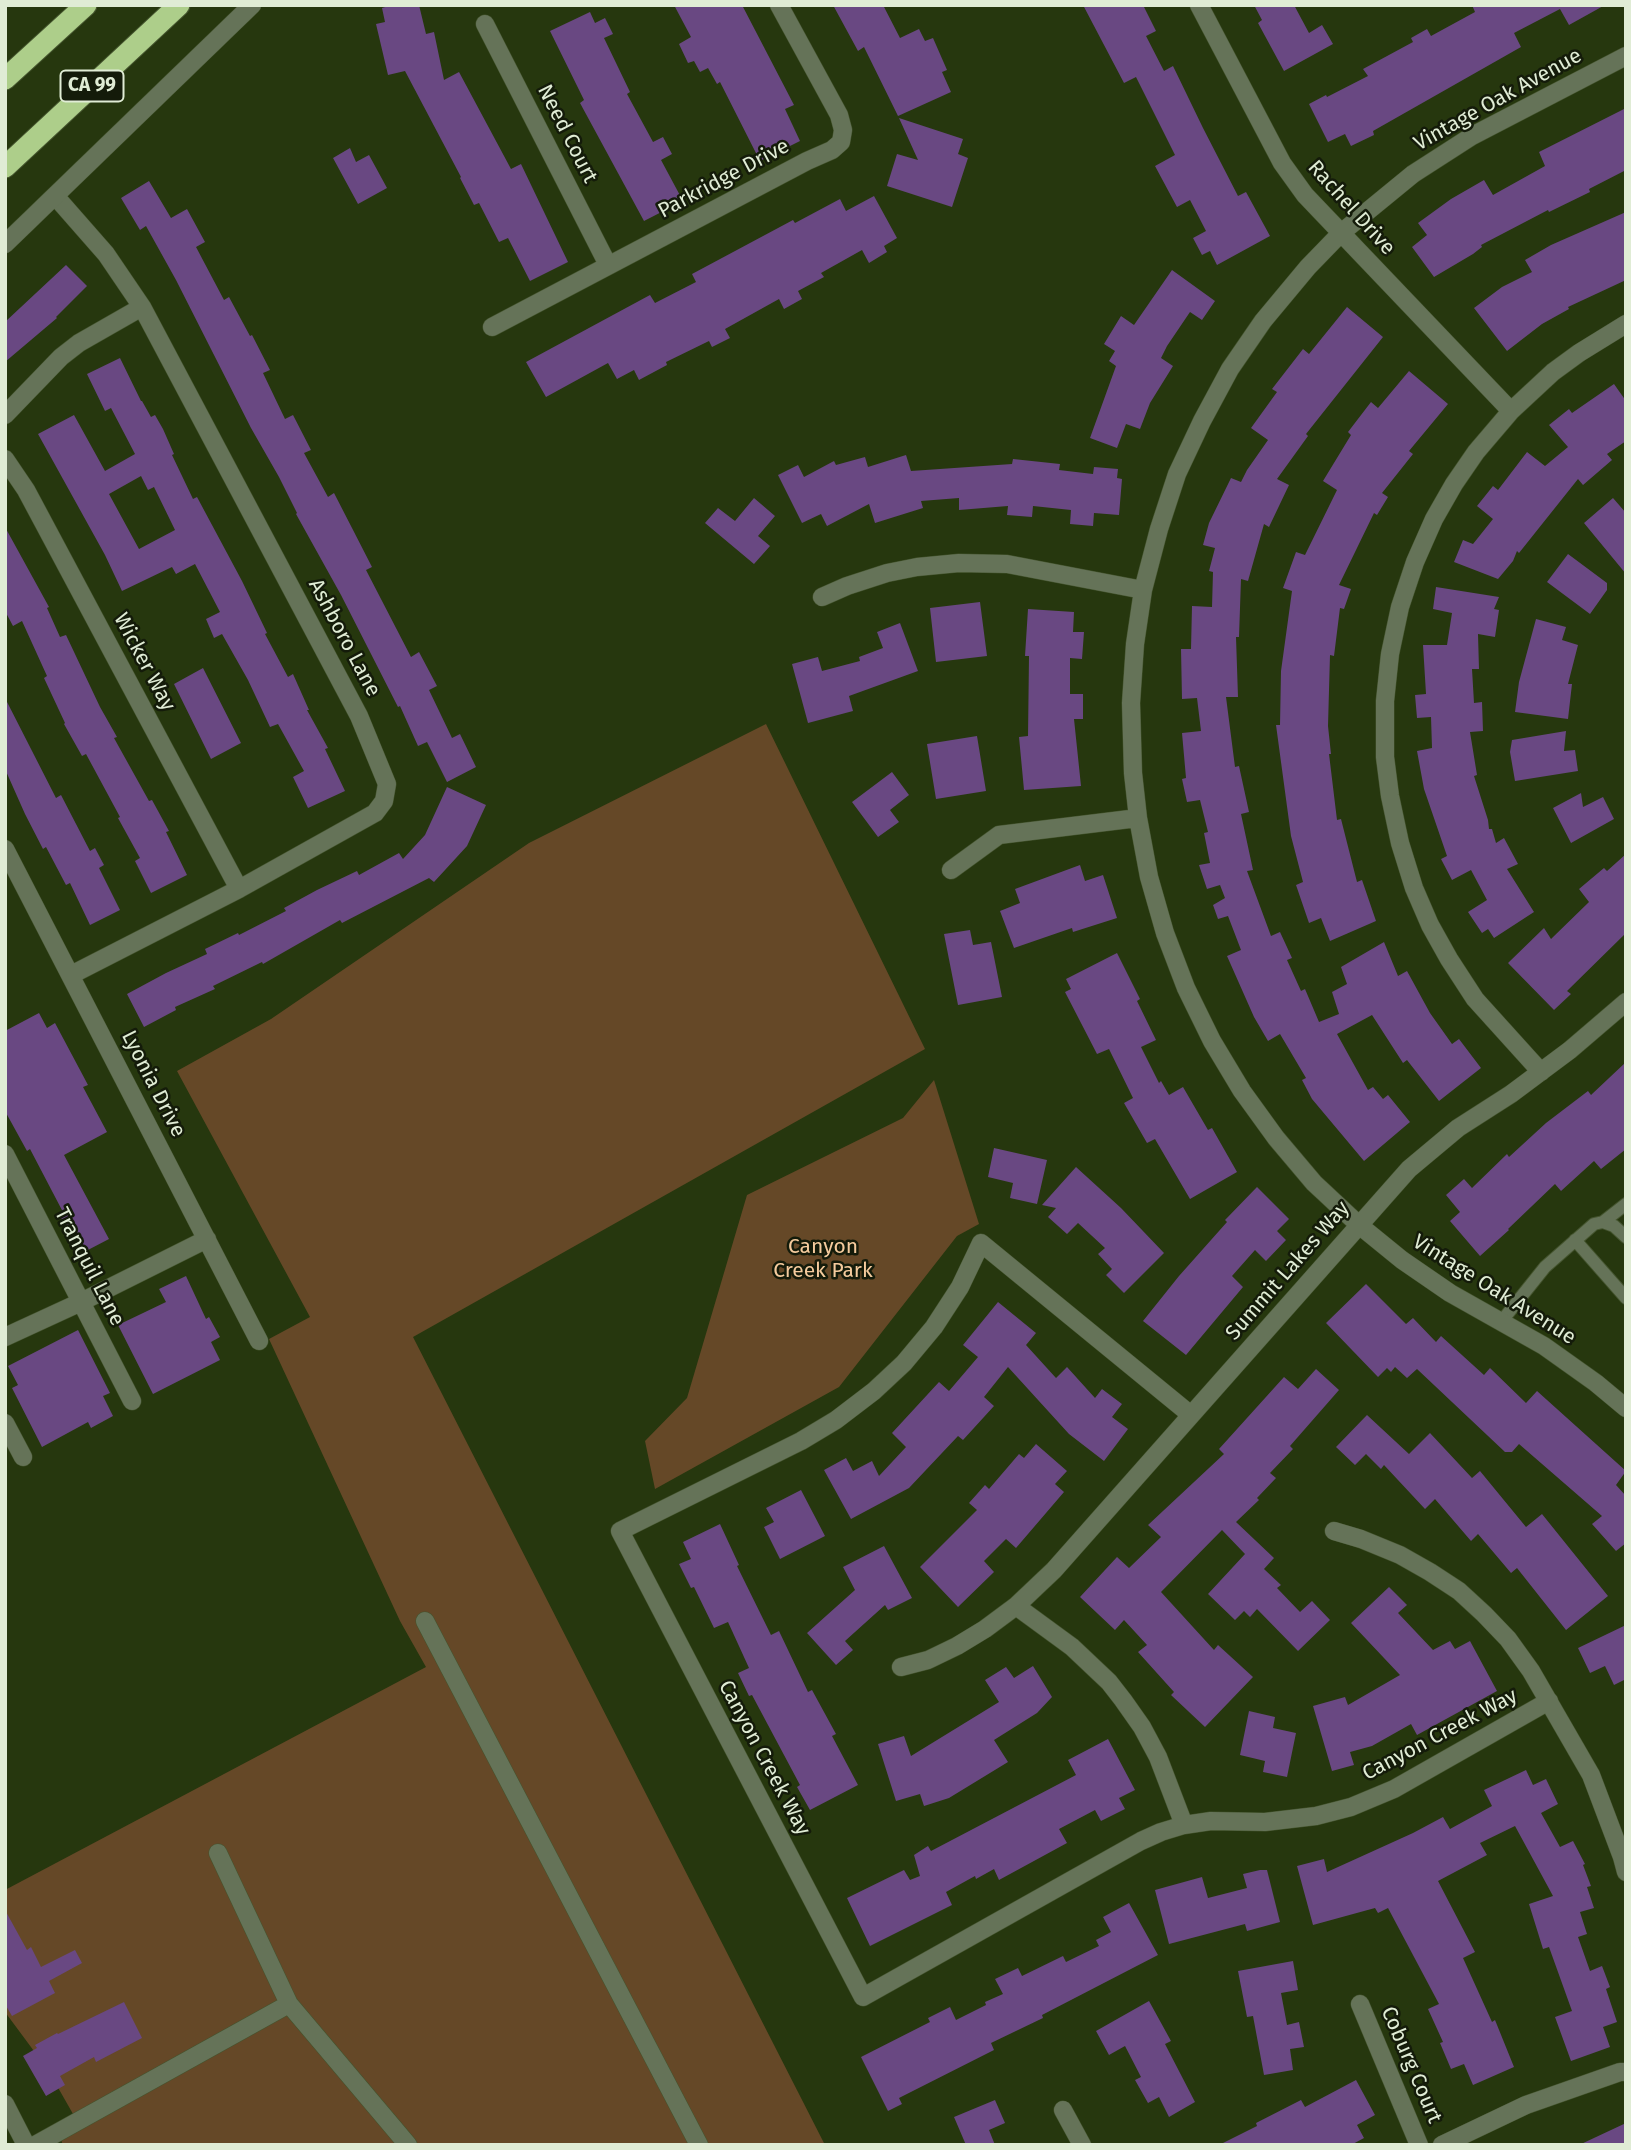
<!DOCTYPE html>
<html>
<head>
<meta charset="utf-8">
<style>
  body { margin:0 }
  #map { position:relative; width:1631px; height:2150px; overflow:hidden; background:#26370e; font-family:"Fira Sans",sans-serif }
  canvas { display:block }
  .frame { position:absolute; inset:0; border:7px solid #e0ecd5; pointer-events:none }
</style>
</head>
<body>
<div id="map">
<canvas width="1631" height="2150"></canvas>
<div class="frame"></div>
</div>
<script>
const ctx = document.querySelector('canvas').getContext('2d');
ctx.lineJoin = 'round';
function fillPath(path, color) { ctx.fillStyle = color; ctx.fill(path, 'evenodd'); }
const poly = rows => new Path2D(rows.map(r => 'M' + r).join(''));
function trace(path, color, width, dash) { ctx.strokeStyle = color; ctx.lineWidth = width; ctx.lineCap = dash ? 'butt' : 'round'; ctx.setLineDash(dash || []); ctx.stroke(path); }
function write(font, color, halo, rows, align = 'center') {
  ctx.font = font + ' "Fira Sans",sans-serif'; ctx.lineWidth = 5; ctx.setLineDash([]); ctx.textBaseline = 'middle'; ctx.strokeStyle = halo; ctx.fillStyle = color; for (const [text, x, y, turn = 0] of rows) {
    ctx.save(); ctx.translate(x, y); ctx.rotate((+turn || 0) * Math.PI / 180); ctx.textAlign = isNaN(turn) ? turn : align; if (halo) ctx.strokeText(text, 0, 0); ctx.fillText(text, 0, 0); ctx.restore();
  }
}
fillPath(poly([
  [766,724,925,1049,413,1337,825,2145,63,2145,61,2140,77,2121,48,2070,5,2012,5,1890,426,1667,400,1621,269,1339,310,1317,177,1071,271,1019,529,843],
  [934,1080,979,1224,957,1236,839,1387,655,1489,645,1441,687,1398,747,1195,903,1118]
]), '#654827');
fillPath(poly([
  [392,5,419,5,426,34,434,32,444,80,459,72,511,169,521,164,568,262,530,281,508,238,499,242,479,203,474,205,460,178,461,177,405,71,388,75,376,24,385,22,382,8],
  [674,5,742,5,794,105,785,109,800,141,760,161,720,82,717,84,708,68,700,72,694,61,688,63,679,44,691,37],
  [833,5,883,5,900,38,919,29,925,41,933,38,947,70,942,72,951,92,898,116,864,47,858,51],
  [1083,5,1143,5,1156,31,1146,36,1164,71,1173,66,1203,128,1238,196,1246,192,1270,236,1217,265,1210,251,1202,255,1193,238,1206,231,1190,200,1177,207,1155,166,1175,155,1136,77,1124,83],
  [1254,5,1294,5,1309,33,1322,25,1333,44,1284,71,1258,23,1262,20],
  [1472,5,1605,5,1569,25,1560,9,1514,33,1521,47,1373,131,1374,135,1351,146,1345,134,1328,142,1309,104,1326,95,1327,97,1368,76,1363,69,1413,42,1411,38,1427,29,1431,36,1475,12],
  [590,12,595,23,605,18,613,34,604,38,630,92,627,94,653,142,663,137,672,154,661,160,683,201,644,221,580,103,584,100,550,31],
  [1626,108,1626,170,1589,189,1590,192,1549,212,1548,210,1481,245,1482,247,1473,254,1434,277,1412,247,1427,235,1418,223,1451,199,1484,180,1493,195,1545,166,1539,152],
  [899,118,963,139,958,154,968,158,952,207,887,186,897,154,918,160],
  [350,148,356,162,369,155,387,188,358,204,333,158],
  [149,181,171,218,187,209,205,242,196,247,224,300,229,297,250,336,252,335,270,370,263,373,285,419,293,415,311,450,304,453,328,497,334,493,352,528,372,567,366,570,411,657,419,652,437,686,429,690,452,738,460,734,476,767,447,782,427,742,418,746,400,706,398,707,341,595,296,514,297,513,279,477,251,428,176,280,146,226,140,230,121,198],
  [874,196,897,238,884,246,887,252,869,263,862,250,821,273,824,277,798,291,802,299,784,309,779,299,725,329,730,338,712,347,709,341,666,362,667,365,639,380,634,370,617,379,608,363,546,397,526,362,650,295,655,303,696,282,692,274,793,220,795,223,840,199,846,211],
  [1626,212,1626,280,1568,307,1569,309,1542,324,1507,351,1474,308,1502,287,1532,272,1525,260,1551,245],
  [66,265,87,286,56,317,57,318,5,362,5,322],
  [1172,270,1215,301,1202,320,1190,312,1167,346,1161,358,1173,366,1150,403,1140,429,1126,424,1117,448,1090,438,1116,366,1109,361,1115,351,1104,344,1121,316,1134,325],
  [1347,307,1383,337,1306,434,1308,436,1277,479,1289,485,1269,527,1264,524,1248,581,1241,579,1239,637,1236,637,1238,697,1226,697,1235,767,1239,766,1249,812,1241,814,1253,870,1247,871,1271,936,1280,932,1292,958,1287,960,1301,991,1305,989,1319,1022,1339,1014,1332,992,1347,984,1341,967,1384,942,1398,976,1407,971,1430,1013,1452,1044,1459,1039,1481,1068,1439,1101,1407,1060,1403,1063,1372,1015,1337,1034,1368,1090,1373,1087,1383,1099,1388,1095,1410,1122,1364,1161,1312,1099,1302,1080,1306,1078,1280,1034,1268,1041,1254,1017,1227,956,1241,950,1228,916,1218,919,1213,905,1225,898,1220,885,1207,889,1199,865,1210,863,1204,833,1208,832,1200,800,1187,802,1182,779,1186,778,1182,733,1201,731,1197,698,1182,699,1181,649,1191,649,1192,606,1212,607,1213,572,1209,571,1215,548,1203,545,1209,523,1231,478,1241,482,1247,470,1268,440,1251,428,1277,392,1272,389,1303,349,1309,354],
  [120,358,141,401,142,401,151,417,155,415,163,429,174,454,172,455,193,499,197,497,242,581,267,633,265,634,288,677,293,674,309,710,307,710,328,748,325,749,345,791,308,808,293,777,304,771,278,724,270,727,248,680,222,634,214,638,206,619,220,612,195,564,176,574,172,567,122,591,105,555,38,434,74,415,105,471,135,454,111,408,105,411,87,374],
  [141,476,148,490,154,487,175,530,139,549,109,494],
  [1409,371,1448,404,1409,451,1413,454,1382,493,1388,497,1377,515,1374,513,1339,585,1351,589,1344,609,1340,608,1334,656,1330,655,1328,726,1331,754,1329,754,1337,820,1341,819,1357,882,1362,880,1376,921,1330,941,1321,918,1309,923,1296,885,1303,882,1291,836,1276,725,1280,725,1281,671,1292,591,1283,588,1296,552,1305,555,1337,490,1323,481,1351,435,1348,432,1371,402,1378,408],
  [1614,384,1626,401,1626,441,1607,454,1612,460,1583,485,1578,479,1519,553,1517,551,1513,561,1498,579,1454,562,1463,540,1473,544,1493,519,1477,506,1493,486,1498,490,1527,452,1545,466,1568,447,1549,425,1569,409,1572,413],
  [906,455,911,471,1012,464,1013,459,1060,464,1059,470,1093,474,1094,467,1118,469,1117,478,1122,479,1119,515,1094,513,1093,526,1070,524,1071,510,1033,506,1032,517,1007,515,1008,506,959,510,959,498,921,501,923,508,875,523,869,504,827,526,821,514,802,523,778,475,798,465,804,477,834,461,836,465,865,457,868,467],
  [754,498,775,516,758,536,770,546,754,564,705,523,718,508,735,521],
  [1613,498,1626,513,1626,574,1584,523],
  [5,527,49,607,47,608,60,637,66,635,100,707,117,737,114,738,149,801,152,800,169,831,166,832,187,875,151,893,135,861,140,858,118,818,120,817,86,754,82,756,64,724,65,723,44,678,47,676,22,621,13,626,5,611],
  [1568,554,1607,583,1607,590,1590,614,1547,582],
  [1436,587,1499,597,1494,609,1499,610,1495,637,1478,634,1479,669,1472,669,1474,703,1482,702,1483,731,1470,732,1477,775,1474,776,1488,820,1489,829,1492,829,1496,843,1504,838,1518,864,1507,869,1534,912,1494,938,1488,929,1482,933,1468,912,1487,900,1471,870,1452,880,1441,859,1447,856,1424,789,1417,751,1432,748,1431,717,1417,718,1415,695,1426,694,1423,645,1447,645,1452,613,1433,609],
  [980,602,987,656,936,662,930,608],
  [1028,609,1074,612,1073,632,1084,632,1082,659,1070,658,1070,694,1083,694,1083,719,1074,719,1081,786,1024,790,1019,737,1028,736,1029,656,1025,656],
  [1536,619,1566,627,1562,640,1578,645,1568,684,1572,684,1568,719,1515,712,1519,682],
  [900,623,918,671,849,696,853,711,808,723,792,664,818,657,822,671,860,661,859,657,883,648,877,632],
  [203,668,241,743,211,759,174,684],
  [5,698,56,798,61,795,90,851,95,848,104,865,99,868,120,910,90,925,70,883,66,885,46,847,43,849,25,814,5,769],
  [1566,731,1564,751,1575,750,1578,771,1515,781,1510,752,1512,740],
  [977,736,986,791,936,799,927,744],
  [892,772,909,795,890,810,899,822,878,837,852,802],
  [447,787,486,805,467,846,434,882,429,878,342,923,340,920,263,964,262,962,213,986,215,989,175,1007,176,1010,144,1027,127,994,166,973,207,954,205,949,238,933,239,935,286,911,284,908,317,890,357,871,359,875,399,853,403,859,425,835],
  [1581,793,1583,807,1603,797,1614,819,1571,843,1553,808],
  [1626,854,1626,933,1567,991,1571,994,1554,1010,1508,963,1544,928,1551,939,1589,902,1579,889,1604,868,1607,871],
  [1080,865,1085,881,1103,875,1117,918,1073,932,1072,928,1014,948,1000,911,1020,903,1015,889],
  [970,930,973,945,991,942,1002,997,958,1005,944,934],
  [1117,953,1140,999,1137,1001,1156,1040,1141,1047,1159,1083,1161,1081,1169,1095,1183,1087,1208,1130,1212,1128,1237,1172,1190,1199,1155,1139,1147,1143,1124,1103,1133,1098,1109,1049,1097,1054,1065,992,1071,989,1066,979],
  [39,1013,47,1028,55,1023,88,1085,83,1087,107,1132,64,1155,109,1239,86,1251,76,1232,70,1235,60,1216,64,1214,30,1149,27,1151,5,1111,5,1031],
  [1626,1062,1626,1149,1601,1169,1594,1161,1561,1191,1555,1184,1508,1229,1509,1230,1480,1256,1450,1221,1460,1212,1446,1195,1464,1179,1472,1188,1507,1154,1509,1157,1546,1123,1588,1091,1591,1095],
  [994,1148,1047,1160,1037,1204,1010,1198,1013,1183,988,1177],
  [1076,1167,1121,1208,1164,1253,1124,1293,1106,1275,1112,1269,1098,1254,1105,1248,1078,1223,1067,1234,1048,1217,1056,1208,1042,1205],
  [1257,1187,1289,1219,1277,1231,1286,1240,1266,1261,1255,1250,1232,1276,1243,1287,1186,1355,1143,1321,1179,1276,1227,1222,1225,1220],
  [186,1276,206,1319,209,1317,220,1337,211,1342,220,1360,153,1394,118,1325,166,1302,159,1289],
  [1366,1284,1406,1324,1413,1318,1436,1342,1441,1336,1484,1375,1490,1368,1526,1403,1537,1391,1626,1471,1616,1485,1626,1496,1626,1543,1616,1551,1592,1524,1602,1516,1519,1444,1512,1452,1505,1452,1417,1369,1407,1378,1395,1367,1391,1372,1387,1368,1378,1377,1326,1323],
  [998,1302,1036,1333,1026,1345,1056,1378,1067,1367,1095,1398,1102,1389,1122,1404,1112,1417,1128,1429,1104,1461,1069,1434,1008,1367,984,1397,994,1406,963,1440,958,1436,909,1488,851,1519,824,1470,846,1458,853,1471,872,1461,879,1476,906,1447,892,1433,939,1382,949,1391,978,1357,963,1345],
  [78,1330,110,1393,103,1396,113,1416,91,1428,88,1422,42,1447,12,1388,18,1385,8,1366],
  [1316,1369,1339,1390,1290,1446,1293,1449,1270,1473,1276,1478,1257,1498,1259,1500,1236,1522,1274,1558,1264,1569,1281,1585,1277,1588,1300,1612,1312,1601,1330,1620,1298,1651,1257,1609,1250,1617,1244,1611,1235,1620,1208,1594,1245,1554,1222,1530,1161,1592,1214,1650,1218,1645,1253,1677,1205,1727,1171,1695,1174,1692,1138,1652,1147,1645,1124,1620,1115,1630,1080,1597,1117,1557,1129,1568,1161,1537,1148,1525,1224,1454,1219,1449,1284,1377,1298,1389],
  [1367,1415,1409,1454,1430,1433,1472,1478,1480,1471,1526,1527,1542,1514,1608,1596,1566,1630,1517,1568,1511,1573,1478,1534,1471,1541,1435,1499,1425,1509,1384,1465,1381,1469,1366,1454,1355,1465,1336,1447],
  [1036,1444,1067,1471,1055,1484,1064,1492,1016,1548,1006,1539,984,1561,994,1572,958,1607,920,1567,977,1510,969,1503,985,1485,989,1489,1019,1454,1024,1458],
  [801,1490,825,1536,780,1559,764,1527,774,1522,766,1508],
  [720,1524,739,1565,737,1566,771,1635,779,1631,808,1692,812,1690,836,1734,832,1736,858,1785,810,1810,797,1787,800,1785,752,1695,749,1696,738,1673,749,1668,728,1622,714,1628,694,1587,691,1588,679,1564,691,1559,683,1542],
  [884,1546,912,1598,888,1610,885,1605,845,1641,853,1650,836,1665,807,1633,855,1590,843,1567],
  [1389,1587,1407,1605,1398,1613,1433,1650,1450,1641,1455,1649,1470,1641,1497,1691,1417,1735,1411,1724,1372,1746,1350,1752,1354,1765,1332,1771,1313,1706,1345,1697,1348,1705,1400,1675,1351,1623],
  [1626,1625,1626,1679,1614,1685,1605,1666,1590,1673,1578,1648],
  [1033,1666,1052,1697,1037,1713,994,1740,1008,1762,949,1798,924,1806,920,1794,896,1801,878,1744,904,1736,911,1756,999,1702,985,1680,1006,1667,1014,1678],
  [1249,1711,1275,1717,1273,1728,1296,1733,1287,1777,1263,1772,1265,1761,1240,1755],
  [1108,1739,1135,1790,1119,1798,1125,1809,1101,1821,1095,1810,1059,1829,1067,1843,999,1880,994,1869,976,1879,975,1876,946,1892,952,1905,870,1946,847,1898,904,1870,910,1880,920,1876,914,1855,928,1846,931,1851,1076,1775,1068,1760],
  [1526,1770,1533,1785,1546,1779,1558,1804,1541,1813,1560,1847,1573,1841,1585,1864,1583,1865,1591,1886,1587,1887,1594,1908,1580,1912,1587,1934,1578,1937,1590,1971,1602,1966,1610,1987,1606,1989,1617,2022,1603,2027,1610,2047,1571,2061,1555,2017,1572,2011,1549,1947,1543,1949,1529,1904,1553,1896,1515,1826,1480,1843,1487,1855,1438,1881,1475,1952,1463,1958,1492,2022,1495,2020,1514,2067,1473,2085,1464,2064,1451,2069,1440,2043,1443,2042,1428,2009,1439,2004,1388,1908,1378,1913,1375,1908,1313,1925,1297,1866,1324,1859,1327,1872,1413,1833,1443,1817,1450,1829,1492,1806,1484,1790],
  [1260,1870,1267,1870,1280,1922,1247,1931,1245,1924,1169,1944,1155,1890,1202,1877,1208,1898,1247,1888,1243,1874],
  [1129,1903,1158,1955,1042,2015,1043,2018,991,2043,994,2050,899,2098,902,2104,888,2111,861,2057,930,2022,928,2018,950,2007,956,2020,986,2005,985,2002,1003,1994,995,1979,1018,1968,1022,1976,1063,1956,1066,1962,1099,1946,1096,1940,1111,1932,1103,1917],
  [5,1910,27,1950,31,1947,41,1967,75,1950,82,1963,49,1981,55,1993,12,2016,5,2004],
  [1293,1961,1298,1990,1281,1993,1287,2025,1299,2022,1304,2047,1290,2049,1293,2070,1264,2075,1253,2016,1247,2017,1238,1971],
  [1149,2001,1171,2041,1165,2044,1195,2102,1169,2117,1159,2097,1148,2103,1135,2080,1141,2077,1125,2046,1109,2055,1096,2031],
  [124,2002,142,2038,96,2062,94,2057,60,2076,65,2085,46,2096,23,2056,37,2048,35,2045,57,2033,58,2034],
  [1356,2080,1375,2115,1357,2125,1364,2138,1351,2145,1219,2145,1257,2126,1256,2123,1301,2100,1305,2107],
  [995,2100,1005,2123,989,2130,995,2145,966,2145,954,2117],
  [1626,2123,1626,2145,1579,2145]
]), '#694882');
const service = poly([
  [1603,1222,1626,1204],
  [1575,1240,1626,1298],
  [1501,1322,1545,1267,1594,1224,1603,1222,1614,1226,1626,1237]
]);
const minor = poly([
  [1199,5,1282,163,1305,195,1511,411],
  [485,24,608,265],
  [1626,56,1472,136,1413,174,1341,233,1308,267,1263,321,1230,369,1202,421,1177,474,1159,529,1143,590,1135,644,1131,703,1133,773,1138,818,1149,877,1165,933,1186,988,1212,1041,1242,1091,1276,1138,1314,1183,1359,1225,1402,1260,1450,1293,1544,1346,1596,1383,1626,1408],
  [56,197,106,254,142,307,359,716,387,784,384,801,375,813,239,889,71,975],
  [492,327,807,161,832,150,841,142,843,130,839,115,779,5],
  [5,415,61,357,79,343,142,307],
  [5,459,26,490,239,889],
  [822,597,847,586,887,573,917,567,959,563,1007,564,1143,590],
  [5,849,259,1341],
  [951,870,999,835,1138,818],
  [1541,1072,1475,999,1449,959,1430,925,1414,888,1400,843,1390,796,1385,757,1385,701,1390,654,1400,607,1415,562,1434,519,1454,484,1476,452,1511,411,1553,372,1579,353,1626,324],
  [5,1154,132,1401],
  [5,1337,81,1302,207,1239],
  [1191,1415,981,1243,960,1287,934,1327,904,1363,874,1391,836,1420,801,1441,620,1531,863,1997,1141,1841,1161,1832,1184,1825,1211,1821,1265,1822,1316,1816,1351,1807,1394,1789,1549,1701],
  [5,1423,23,1457],
  [1334,1531,1361,1539,1400,1555,1430,1572,1459,1591,1484,1614,1508,1639,1531,1671,1591,1775,1622,1857,1626,1872],
  [1016,1606,1072,1647,1109,1682,1123,1700,1142,1727,1158,1757,1184,1825],
  [425,1621,699,2145],
  [901,1667,928,1660,957,1646,985,1629,1016,1606,1054,1570,1409,1169,1458,1128,1511,1094,1570,1050,1626,1002],
  [218,1853,289,2004,408,2145],
  [1360,2004,1419,2145],
  [5,2104,26,2145],
  [1063,2110,1082,2145],
  [35,2145,289,2004],
  [1442,2145,1526,2105,1620,2072,1626,2072]
]);
const tertiary = poly([
  [5,244,252,5]
]);
const motorway = poly([
  [5,79,86,5],
  [5,167,179,5]
]);
trace(service, '#44542e', 14);
trace(minor, '#44542e', 19);
trace(tertiary, '#44542e', 19);
trace(motorway, '#44542e', 23);
trace(service, '#657358', 12);
trace(minor, '#657358', 18);
trace(tertiary, '#657358', 18);
trace(motorway, '#adce8a', 21);
for (const [x, y, w] of [
  [92,86,63]
]) { const box = new Path2D(); box.roundRect(x - w / 2, y - 15.5, w, 31, 5); ctx.fillStyle = '#141b0a'; ctx.fill(box); trace(box, '#e0ecd5', 2); }
write('bold 19px', '#e0ecd5', null, [
  ["CA 99",92,86]
]);
write('21px', '#e0ecd5', '#141b0a', [
  ["Vintage Oak Avenue",1498,100,-29],
  ["Need Court",567,134,63],
  ["Parkridge Drive",724,179,-28],
  ["Rachel Drive",1351,208,48],
  ["Ashboro Lane",344,638,62],
  ["Wicker Way",144,662,62],
  ["Lyonia Drive",153,1084,63],
  ["Tranquil Lane",89,1267,63],
  ["Summit Lakes Way",1288,1271,-49],
  ["Vintage Oak Avenue",1494,1290,32],
  ["Canyon Creek Way",1440,1735,-28],
  ["Canyon Creek Way",764,1758,62],
  ["Coburg Court",1411,2065,67]
]);
write('21px', '#f5cb9d', '#141b0a', [
  ["Canyon",823,1247],
  ["Creek Park",823,1271]
]);
</script>
</body>
</html>
